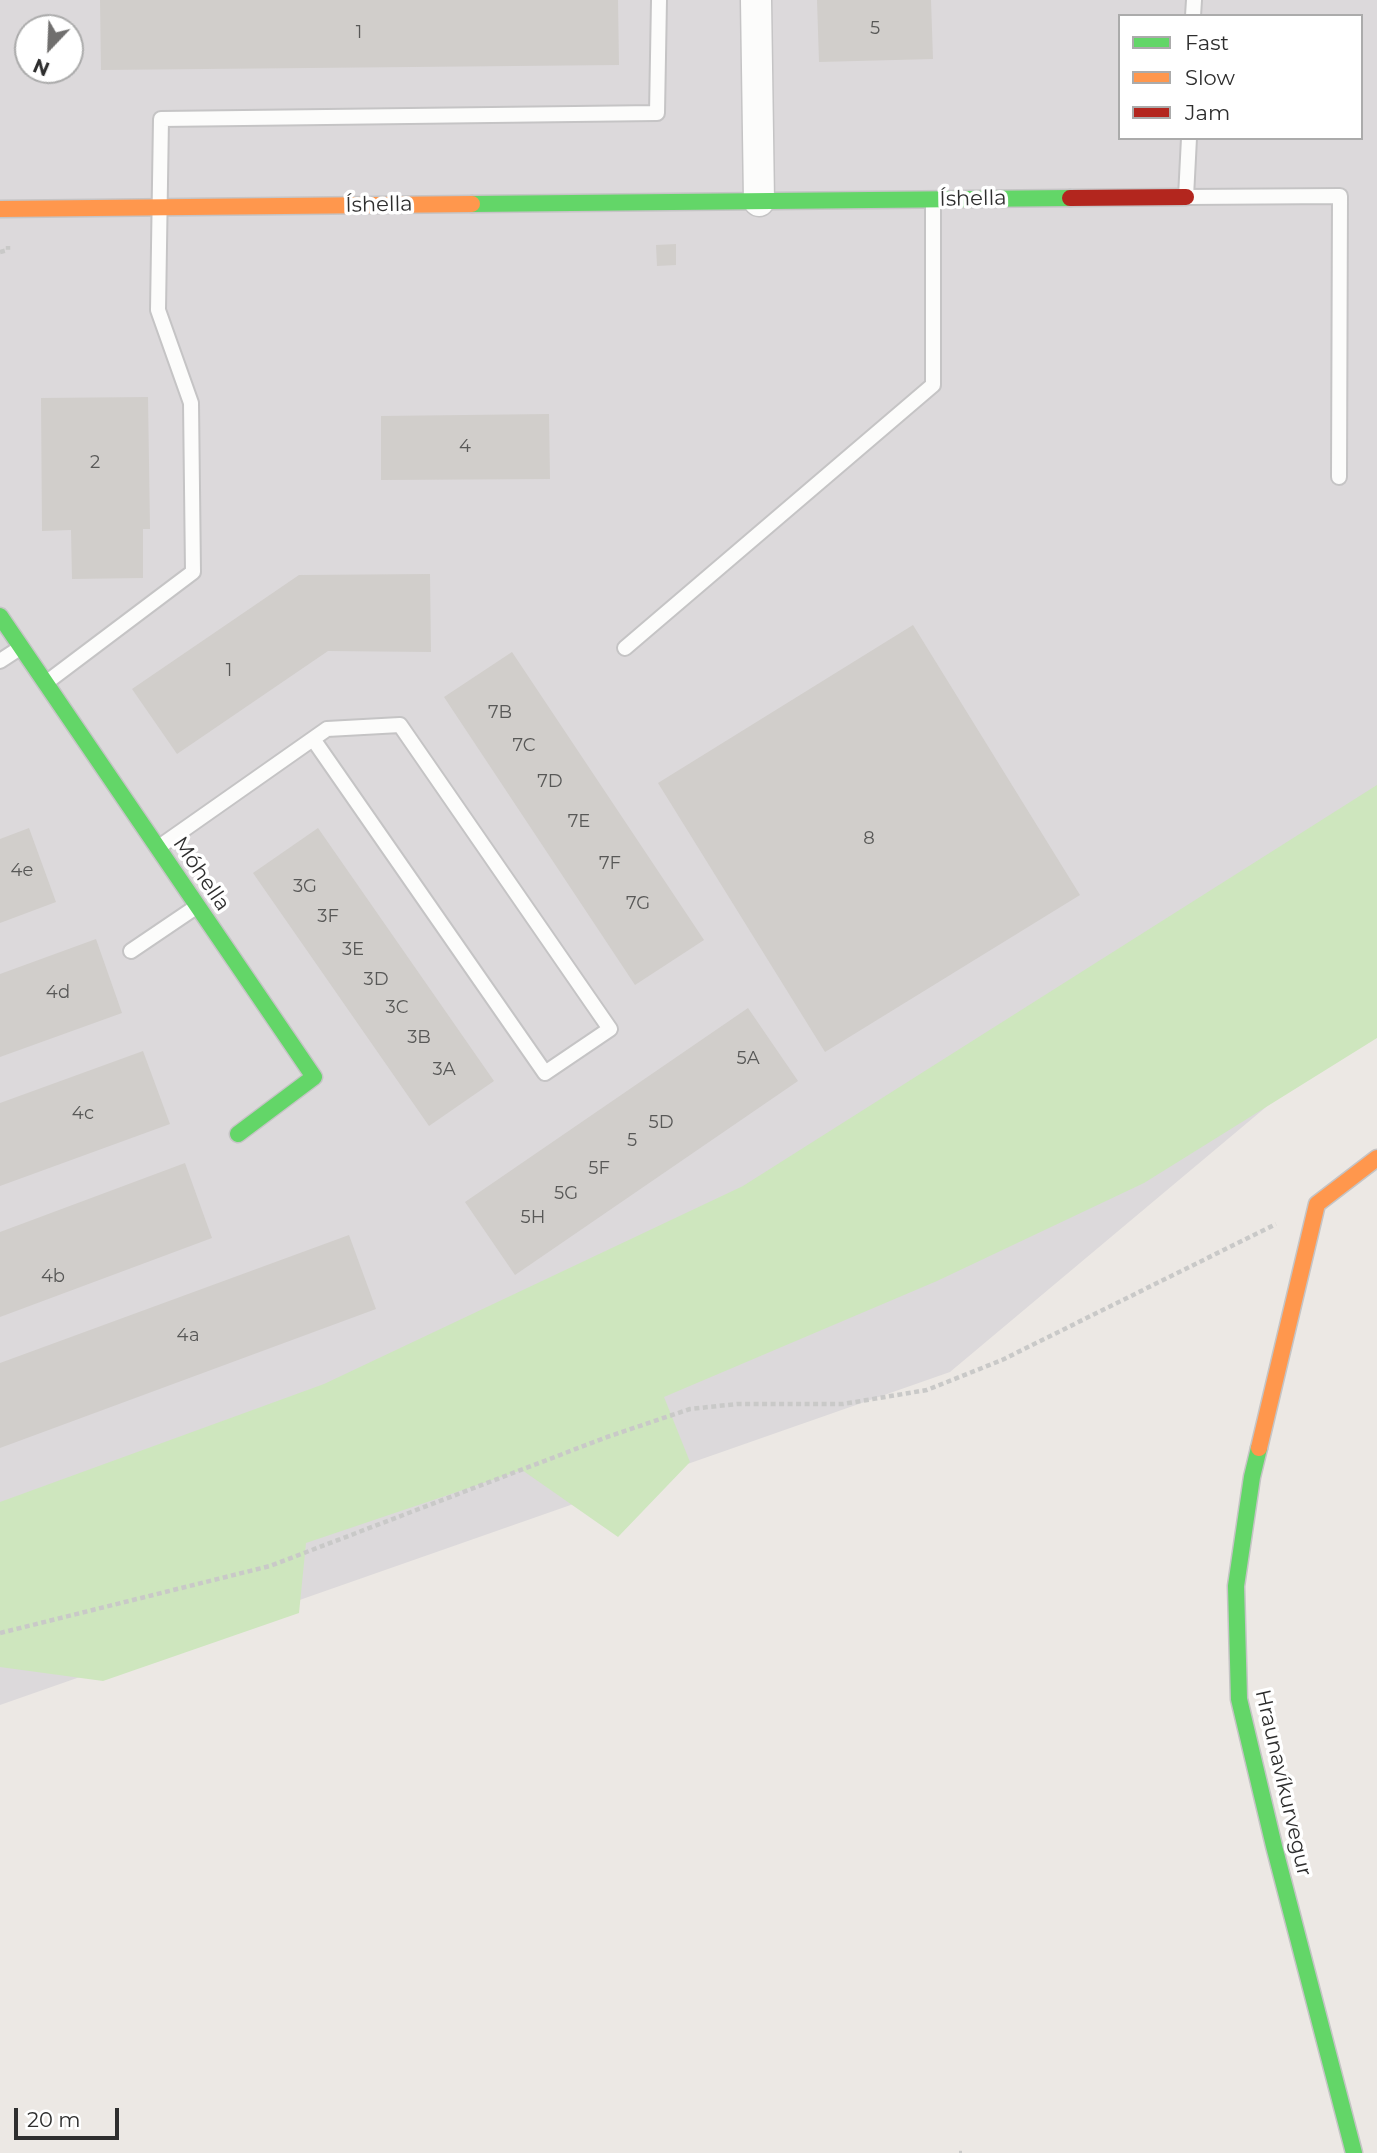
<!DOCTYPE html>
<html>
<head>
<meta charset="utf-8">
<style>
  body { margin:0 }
  #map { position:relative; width:1377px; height:2153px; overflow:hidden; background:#ece8e4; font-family:Montserrat,sans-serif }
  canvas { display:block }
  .legend { position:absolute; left:1118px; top:14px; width:245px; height:126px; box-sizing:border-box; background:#fff; border:2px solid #ababab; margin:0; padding:9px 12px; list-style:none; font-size:21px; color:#2e2e2e }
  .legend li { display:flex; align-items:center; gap:14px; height:35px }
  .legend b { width:35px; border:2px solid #ababab }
  .north { position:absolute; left:14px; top:14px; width:70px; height:70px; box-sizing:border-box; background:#fff; border:2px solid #ababab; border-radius:50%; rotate:203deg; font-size:19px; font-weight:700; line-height:28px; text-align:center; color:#2e2e2e }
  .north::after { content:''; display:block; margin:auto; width:24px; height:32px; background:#706f6e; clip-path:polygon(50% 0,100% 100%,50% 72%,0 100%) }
  .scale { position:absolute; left:14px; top:2108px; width:105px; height:32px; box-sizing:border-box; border:4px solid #2e2e2e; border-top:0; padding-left:9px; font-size:21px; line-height:24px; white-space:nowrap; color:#2e2e2e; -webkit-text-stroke:5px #fff; paint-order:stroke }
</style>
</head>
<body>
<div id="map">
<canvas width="1377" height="2153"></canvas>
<ul class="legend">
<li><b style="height:9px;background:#63d668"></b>Fast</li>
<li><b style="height:9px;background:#ff974d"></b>Slow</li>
<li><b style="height:9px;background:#b3261e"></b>Jam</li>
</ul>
<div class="north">N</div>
<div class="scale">20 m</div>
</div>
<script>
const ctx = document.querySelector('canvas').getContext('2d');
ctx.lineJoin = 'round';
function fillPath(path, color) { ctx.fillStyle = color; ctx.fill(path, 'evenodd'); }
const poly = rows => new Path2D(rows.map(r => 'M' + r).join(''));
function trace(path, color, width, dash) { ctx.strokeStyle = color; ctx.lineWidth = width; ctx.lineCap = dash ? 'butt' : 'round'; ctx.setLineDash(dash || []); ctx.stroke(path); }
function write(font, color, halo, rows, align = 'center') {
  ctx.font = font + ' Montserrat,sans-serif'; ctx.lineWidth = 7; ctx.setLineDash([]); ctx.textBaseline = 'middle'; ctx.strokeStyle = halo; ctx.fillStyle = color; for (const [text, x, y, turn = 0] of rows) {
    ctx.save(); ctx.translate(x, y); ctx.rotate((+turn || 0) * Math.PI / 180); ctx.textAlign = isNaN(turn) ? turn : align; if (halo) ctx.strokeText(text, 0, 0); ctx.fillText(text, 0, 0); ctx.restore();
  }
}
fillPath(poly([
  [0,0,1377,0,1377,1014,950,1372,0,1705],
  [1120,16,1361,16,1361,138,1120,138],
  [28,28,70,28,70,70,28,70]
]), '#dcd9db');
fillPath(poly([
  [1377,785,1377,1038,1144,1183,937,1281,664,1397,690,1462,618,1537,522,1470,306,1543,299,1613,103,1681,0,1667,0,1502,324,1384,743,1186]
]), '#cee6be');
fillPath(poly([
  [100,0,618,0,619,65,101,70],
  [817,0,931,0,933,59,819,62],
  [676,244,676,265,657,266,656,245],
  [148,397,150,529,143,529,143,578,72,579,71,530,42,531,41,398],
  [549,414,550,479,381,480,381,416],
  [430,574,431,652,328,651,177,754,132,689,299,575],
  [913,625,1080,895,825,1052,658,783],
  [512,652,704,940,635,985,444,697],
  [29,828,56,902,0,923,0,839],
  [318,828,494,1081,429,1126,253,873],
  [96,939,122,1013,0,1057,0,974],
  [748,1008,798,1081,515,1275,465,1202],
  [143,1051,170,1124,0,1186,0,1103],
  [185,1163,212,1238,0,1317,0,1232],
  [349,1235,376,1309,0,1448,0,1363]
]), '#d1cecb');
const lane = poly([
  [1193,16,1194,0],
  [1189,138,1186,197,1340,196,1339,477],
  [625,648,933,385,933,200],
  [0,661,20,648],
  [47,682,193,572,191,403,158,310,161,119,657,113,659,0],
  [159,847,327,729,400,725,610,1029,545,1073,313,739],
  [131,951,196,907]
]);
const street = poly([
  [756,0,759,201]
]);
const fast = poly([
  [472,204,1070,198],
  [0,616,314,1077,238,1134],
  [1259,1448,1252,1477,1236,1586,1239,1699,1274,1846,1354,2153]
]);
const slow = poly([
  [0,209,472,204],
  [1259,1448,1317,1204,1377,1158]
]);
const jam = poly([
  [1070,198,1186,197]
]);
trace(lane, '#c5c4c5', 18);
trace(street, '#c5c4c5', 33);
trace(fast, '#c5c4c5', 19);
trace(slow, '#c5c4c5', 19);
trace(jam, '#c5c4c5', 19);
trace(poly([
  [0,252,8,250,8,246],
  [0,1633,270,1566,607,1437,690,1409,737,1404,843,1404,927,1390,1002,1360,1276,1224],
  [959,2153,962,2153]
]), '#c9c9c8', 4.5, [5, 3.5]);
trace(lane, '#fcfcfb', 14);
trace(street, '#fcfcfb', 30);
trace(fast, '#63d668', 16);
trace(slow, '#ff974d', 16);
trace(jam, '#b3261e', 16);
write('18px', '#585857', null, [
  ["5",875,29],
  ["1",359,33],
  ["4",465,447],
  ["2",95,463],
  ["1",229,671],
  ["7B",500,713],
  ["7C",524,746],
  ["7D",550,782],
  ["7E",579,822],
  ["8",869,839],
  ["7F",610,864],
  ["4e",22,871],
  ["3G",305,887],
  ["7G",638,904],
  ["3F",328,917],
  ["3E",353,950],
  ["3D",376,980],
  ["4d",58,993],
  ["3C",397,1008],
  ["3B",419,1038],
  ["5A",748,1059],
  ["3A",444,1070],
  ["4c",83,1114],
  ["5D",661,1123],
  ["5",632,1141],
  ["5F",599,1169],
  ["5G",566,1194],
  ["5H",533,1218],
  ["4b",53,1277],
  ["4a",188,1336]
]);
write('21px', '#2e2e2e', '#fff', [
  ["Íshella",973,199,-1],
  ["Íshella",379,205,-1],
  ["Móhella",201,874,56],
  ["Hraunavíkurvegur",1283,1783,77]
]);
</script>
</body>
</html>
